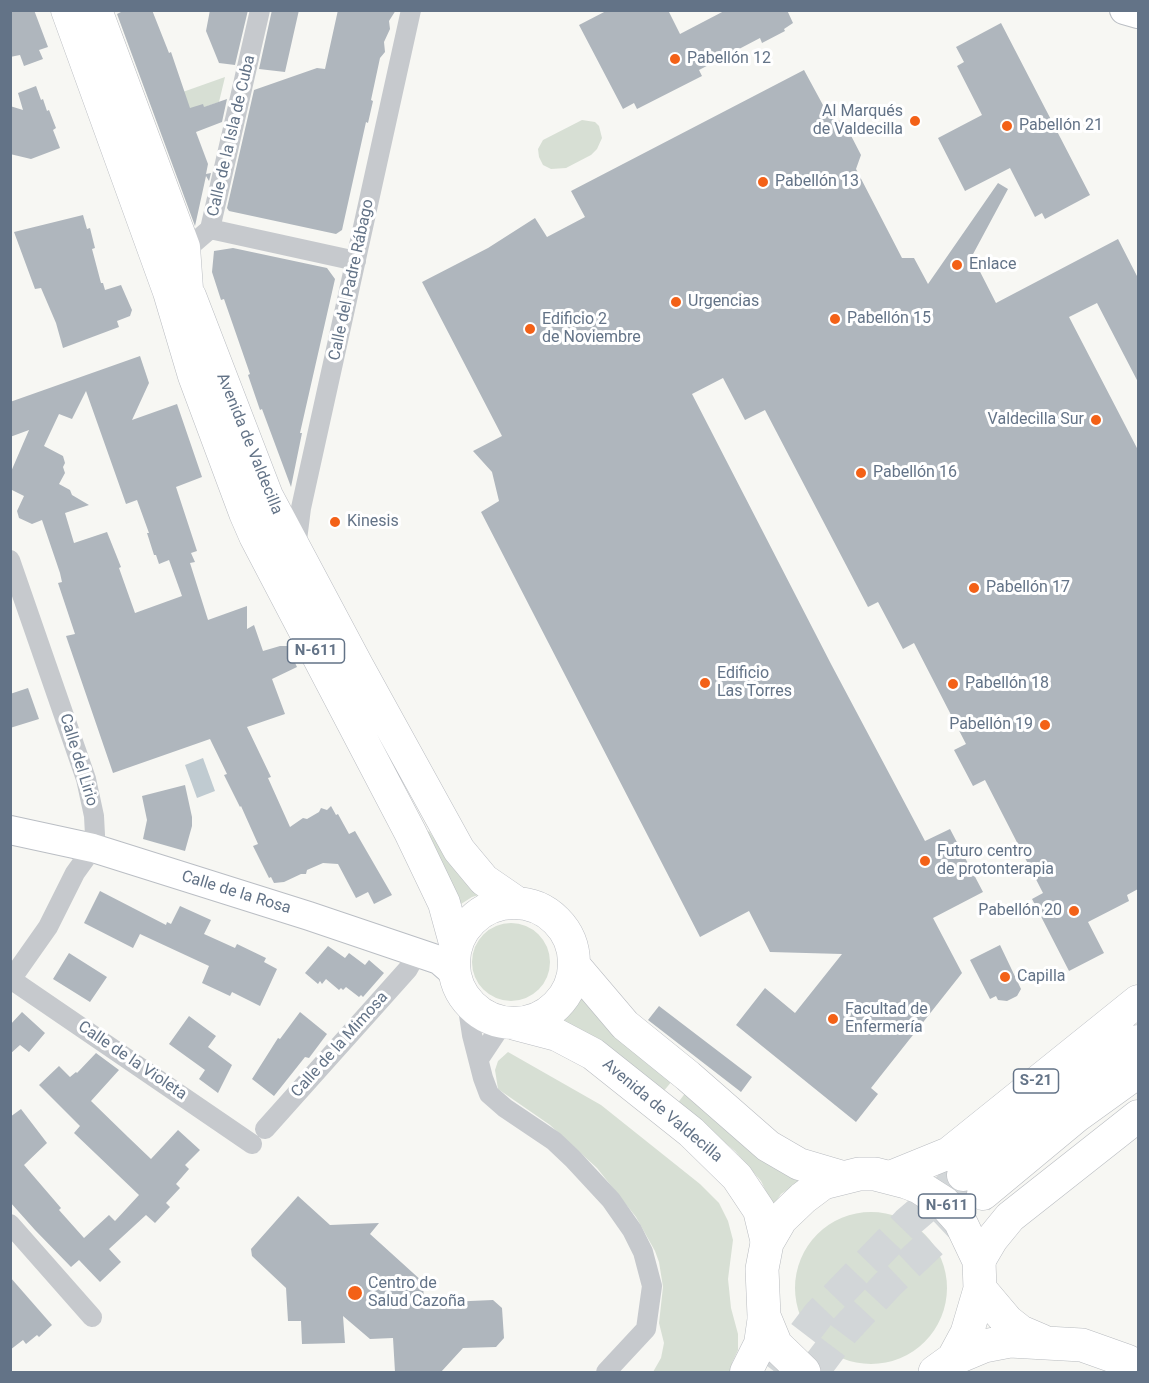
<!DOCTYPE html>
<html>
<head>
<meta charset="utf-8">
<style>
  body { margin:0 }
  #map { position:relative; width:1149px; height:1383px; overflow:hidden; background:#f7f7f3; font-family:Roboto,sans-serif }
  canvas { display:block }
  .frame { position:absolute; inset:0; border:12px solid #637387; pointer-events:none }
</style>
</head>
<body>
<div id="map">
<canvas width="1149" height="1383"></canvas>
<div class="frame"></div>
</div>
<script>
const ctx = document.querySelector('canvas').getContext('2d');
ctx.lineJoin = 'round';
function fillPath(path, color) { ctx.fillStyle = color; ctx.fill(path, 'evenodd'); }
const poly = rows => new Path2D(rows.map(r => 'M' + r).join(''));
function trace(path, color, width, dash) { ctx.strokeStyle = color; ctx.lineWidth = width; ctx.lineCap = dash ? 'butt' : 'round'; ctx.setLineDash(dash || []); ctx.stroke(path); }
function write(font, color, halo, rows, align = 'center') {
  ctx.font = font + ' Roboto,sans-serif'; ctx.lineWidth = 6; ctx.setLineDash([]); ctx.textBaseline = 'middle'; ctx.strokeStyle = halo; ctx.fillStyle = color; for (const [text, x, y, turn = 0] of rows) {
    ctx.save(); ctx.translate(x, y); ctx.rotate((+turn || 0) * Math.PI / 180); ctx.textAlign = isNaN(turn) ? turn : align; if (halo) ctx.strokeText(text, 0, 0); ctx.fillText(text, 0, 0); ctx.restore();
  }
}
fillPath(poly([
  [225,77,219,102,188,113,180,93],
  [582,120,595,122,599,126,602,138,597,149,591,155,566,168,551,169,543,165,539,157,538,149,543,140],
  [429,831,451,864,479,895,472,897,458,906,424,834],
  '472 962a39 39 0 1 1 78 0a39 39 0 1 1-78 0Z',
  [580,996,611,1032,672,1081,663,1092,560,1024,571,1012],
  [508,1052,601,1105,700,1184,719,1203,728,1221,733,1240,728,1279,731,1308,738,1334,738,1350,732,1363,735,1367,731,1372,653,1372,661,1358,664,1343,659,1323,663,1287,659,1262,655,1251,636,1217,597,1168,550,1125,498,1089,495,1070,498,1061],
  [686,1092,801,1181,781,1194,773,1206,761,1181,735,1151,677,1104],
  '795 1288a76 76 0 1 1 152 0a76 76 0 1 1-152 0Z'
]), '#d7dfd4');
fillPath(poly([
  [203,758,215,791,197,798,185,765]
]), '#c0cbd1');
fillPath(poly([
  [10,10,34,10,48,47,39,50,43,59,24,66,20,55,10,57],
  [125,10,152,10,169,53,171,52,190,108,203,104,204,107,227,99,222,122,196,132,208,164,206,174,211,173,209,181,206,176,195,226,117,14],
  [210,10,248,10,235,65,219,63,206,31],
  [272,10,299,10,285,72,259,69],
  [338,10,396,10,389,21,390,29,384,42,385,52,380,58,371,100,373,101,368,123,366,122,342,230,336,234,229,211,227,208,254,90,317,68,325,69],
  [608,10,668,10,680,34,726,10,787,10,793,23,784,29,785,31,762,43,760,38,699,70,702,76,637,109,634,103,623,109,579,25],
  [1001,23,1090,195,1045,219,1042,213,1035,217,1010,168,965,191,938,138,982,115,957,66,964,62,956,47],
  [804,70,830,118,844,122,861,155,856,169,902,258,914,258,928,284,998,183,1008,189,972,256,996,303,1118,239,1138,278,1138,382,1097,303,1069,317,1138,450,1138,889,1127,895,1129,901,1088,922,1104,953,1069,971,1032,899,1043,893,985,780,973,786,954,750,966,744,914,643,903,649,878,602,868,607,765,410,745,420,723,378,692,394,831,664,925,841,950,829,983,892,933,918,962,973,871,1088,878,1094,856,1122,736,1025,765,988,795,1013,842,954,770,952,749,911,700,937,481,512,499,501,492,472,473,451,502,436,422,282,488,248,535,218,547,237,585,217,571,191],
  [36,86,41,100,43,99,47,111,49,110,56,128,53,130,60,148,31,159,10,154,10,106,23,110,18,93],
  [83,215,87,229,90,228,95,248,92,249,101,283,103,283,105,290,121,285,132,310,130,316,117,321,119,327,63,348,56,323,41,288,35,289,14,232],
  [233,248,327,268,335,279,300,433,302,433,291,487,262,409,260,410,248,375,250,374,224,299,221,300,212,272,214,251],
  [140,356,149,383,132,420,177,404,202,477,176,487,197,551,191,553,195,562,190,563,208,620,247,606,247,629,254,625,263,651,280,646,287,646,297,667,272,679,285,714,247,727,271,777,268,778,290,827,303,818,307,819,319,812,321,808,327,810,331,806,336,815,338,814,349,834,355,831,392,895,374,904,368,892,356,898,338,864,323,863,307,870,306,874,301,874,284,882,274,883,271,877,269,878,253,846,258,844,241,806,240,807,224,775,227,774,210,739,113,773,66,636,75,634,58,583,62,582,60,573,42,520,32,524,19,518,17,511,24,496,10,489,10,474,29,430,10,437,10,402],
  [86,391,126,504,137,500,149,533,147,533,154,555,156,555,159,564,169,560,182,596,135,613,119,568,121,567,107,532,74,543,65,513,89,505,72,495,70,490,59,484,65,473,63,467,65,463,63,456,44,446,59,414,72,419],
  [28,688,39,719,10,728,10,694],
  [185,785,192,817,192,826,185,851,143,839,147,820,142,796],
  [100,891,166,925,167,922,171,924,180,906,211,920,204,934,235,948,237,944,266,958,264,962,277,969,260,1006,232,992,230,996,202,983,209,966,140,934,133,948,84,923],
  [1000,945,1021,989,1017,996,1007,1001,998,1000,996,996,990,999,970,960],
  [328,946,345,958,349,953,365,965,369,960,384,973,363,997,361,995,359,997,346,987,343,990,341,988,339,990,326,979,322,984,320,981,318,984,305,973],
  [69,953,107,977,90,1002,53,979],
  [659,1006,752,1077,741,1092,648,1020],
  [22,1012,45,1033,29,1052,20,1045,10,1054,10,1025],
  [300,1012,327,1034,309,1058,305,1057,274,1096,252,1079,278,1038,280,1039],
  [189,1016,216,1036,208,1047,232,1065,218,1093,199,1079,205,1070,169,1044],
  [96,1053,119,1070,91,1101,128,1137,151,1159,178,1130,200,1150,185,1165,189,1169,176,1184,180,1188,166,1203,170,1207,155,1223,146,1215,109,1249,121,1262,100,1282,79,1260,71,1267,35,1230,10,1202,10,1117,21,1109,47,1143,24,1165,61,1208,59,1210,84,1238,109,1215,115,1221,139,1195,74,1133,80,1126,39,1085,59,1066,70,1077,76,1072,77,1073],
  [298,1196,330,1225,379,1223,370,1234,423,1282,424,1303,493,1300,502,1308,504,1338,496,1347,463,1348,441,1372,395,1372,393,1338,370,1339,343,1316,345,1343,302,1344,301,1321,288,1321,286,1288,252,1256,251,1249],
  [10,1277,52,1325,39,1337,37,1335,26,1344,23,1340,10,1350]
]), '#afb6bd');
trace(poly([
  [775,1372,819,1314,907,1223,963,1175],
  [813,1372,844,1331,888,1284,983,1194]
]), '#d2d6d8', 32, [32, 16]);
const secondary = poly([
  [1124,10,1138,14],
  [10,830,93,848,309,916,439,960,454,973]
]);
const primary = poly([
  [67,10,169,292,194,376,245,513,255,536,410,832,444,903,455,943],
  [96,10,184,247,187,289],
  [190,296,267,496,357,665,459,850,484,880,516,902],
  '454 963a60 60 0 1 1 120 0a60 60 0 1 1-120 0Z',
  [574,965,625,1025,688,1076,768,1146,799,1164,843,1177],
  [515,1024,557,1035,593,1054,691,1132,737,1177,759,1210,767,1243],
  [963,1175,1138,1041],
  [890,1177,949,1153,1138,1001],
  [983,1194,1077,1116,1138,1072],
  [979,1261,992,1239,1010,1217,1138,1116],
  [746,1372,760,1344,764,1316]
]);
const highway = poly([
  [980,1289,1007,1321,1021,1332,1042,1341],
  [953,1359,984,1346,1010,1341,1082,1345,1127,1361,1138,1367],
  [804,1372,776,1345,764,1316,762,1269,767,1243,781,1219,803,1198,823,1183,859,1174,875,1174,906,1182,919,1187,944,1203,960,1221,979,1261,980,1289,967,1333,953,1359,935,1372]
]);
trace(secondary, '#babec4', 30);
trace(primary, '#b9bcc1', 33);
trace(highway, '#b8bbbf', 34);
trace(poly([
  [210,229,356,261],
  [184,247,195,242,210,229,260,10],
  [296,548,301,508,411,10],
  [10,560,86,779,94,816,95,835,93,848,75,873,48,927,10,981],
  [12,980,252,1144],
  [467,1002,472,1035,483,1078,489,1094,505,1108,554,1141,573,1159,611,1200,632,1230,643,1252,652,1286,646,1329,606,1372],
  [479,1059,503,1023],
  [265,1129,408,969,413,960],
  [10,1224,92,1317]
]), '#c6c9cd', 20);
trace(secondary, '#fff', 28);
trace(primary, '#fff', 32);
trace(highway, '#fff', 33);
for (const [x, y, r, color] of [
  [675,59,6,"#f36117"],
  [915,121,6,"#f36117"],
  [1007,126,6,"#f36117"],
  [763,182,6,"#f36117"],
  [957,265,6,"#f36117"],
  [676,302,6,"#f36117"],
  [835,319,6,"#f36117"],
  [530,329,6,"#f36117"],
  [1096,420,6,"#f36117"],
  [861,473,6,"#f36117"],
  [335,522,6,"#f36117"],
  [974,588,6,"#f36117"],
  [705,683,6,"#f36117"],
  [953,684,6,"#f36117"],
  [1045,725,6,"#f36117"],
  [925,861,6,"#f36117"],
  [1074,911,6,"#f36117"],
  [1005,977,6,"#f36117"],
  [833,1019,6,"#f36117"],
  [355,1293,8,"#f36117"]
]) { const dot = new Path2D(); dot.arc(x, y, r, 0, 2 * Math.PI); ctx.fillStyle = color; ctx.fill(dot); trace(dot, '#fff', 2); }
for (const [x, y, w] of [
  [316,651,57],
  [1036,1081,45],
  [947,1206,57]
]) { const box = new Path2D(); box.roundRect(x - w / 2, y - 12, w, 24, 4.5); ctx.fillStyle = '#fff'; ctx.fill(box); trace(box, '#637387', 1.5); }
write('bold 15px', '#637387', null, [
  ["N-611",316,651],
  ["S-21",1036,1081],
  ["N-611",947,1206]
]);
write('16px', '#637387', '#fff', [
  ["Pabellón 12",687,59],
  ["Al Marqués",903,112,"right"],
  ["de Valdecilla",903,130,"right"],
  ["Pabellón 21",1019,126],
  ["Pabellón 13",775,182],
  ["Enlace",969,265],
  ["Urgencias",688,302],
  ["Pabellón 15",847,319],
  ["Edificio 2",542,320],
  ["de Noviembre",542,338],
  ["Valdecilla Sur",1084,420,"right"],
  ["Pabellón 16",873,473],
  ["Kinesis",347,522],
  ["Pabellón 17",986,588],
  ["Edificio",717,674],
  ["Las Torres",717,692],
  ["Pabellón 18",965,684],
  ["Pabellón 19",1033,725,"right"],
  ["Futuro centro",937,852],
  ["de protonterapia",937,870],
  ["Pabellón 20",1062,911,"right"],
  ["Capilla",1017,977],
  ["Facultad de",845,1010],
  ["Enfermería",845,1028],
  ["Centro de",368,1284],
  ["Salud Cazoña",368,1302]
], 'left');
write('16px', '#637387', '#fff', [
  ["Calle de la Isla de Cuba",232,136,-77],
  ["Calle del Padre Rábago",352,280,-78],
  ["Avenida de Valdecilla",249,444,68],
  ["Calle del Lirio",78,760,73],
  ["Calle de la Rosa",236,893,17],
  ["Calle de la Mimosa",340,1045,-48],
  ["Calle de la Violeta",132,1061,34],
  ["Avenida de Valdecilla",662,1111,40]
]);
</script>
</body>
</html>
